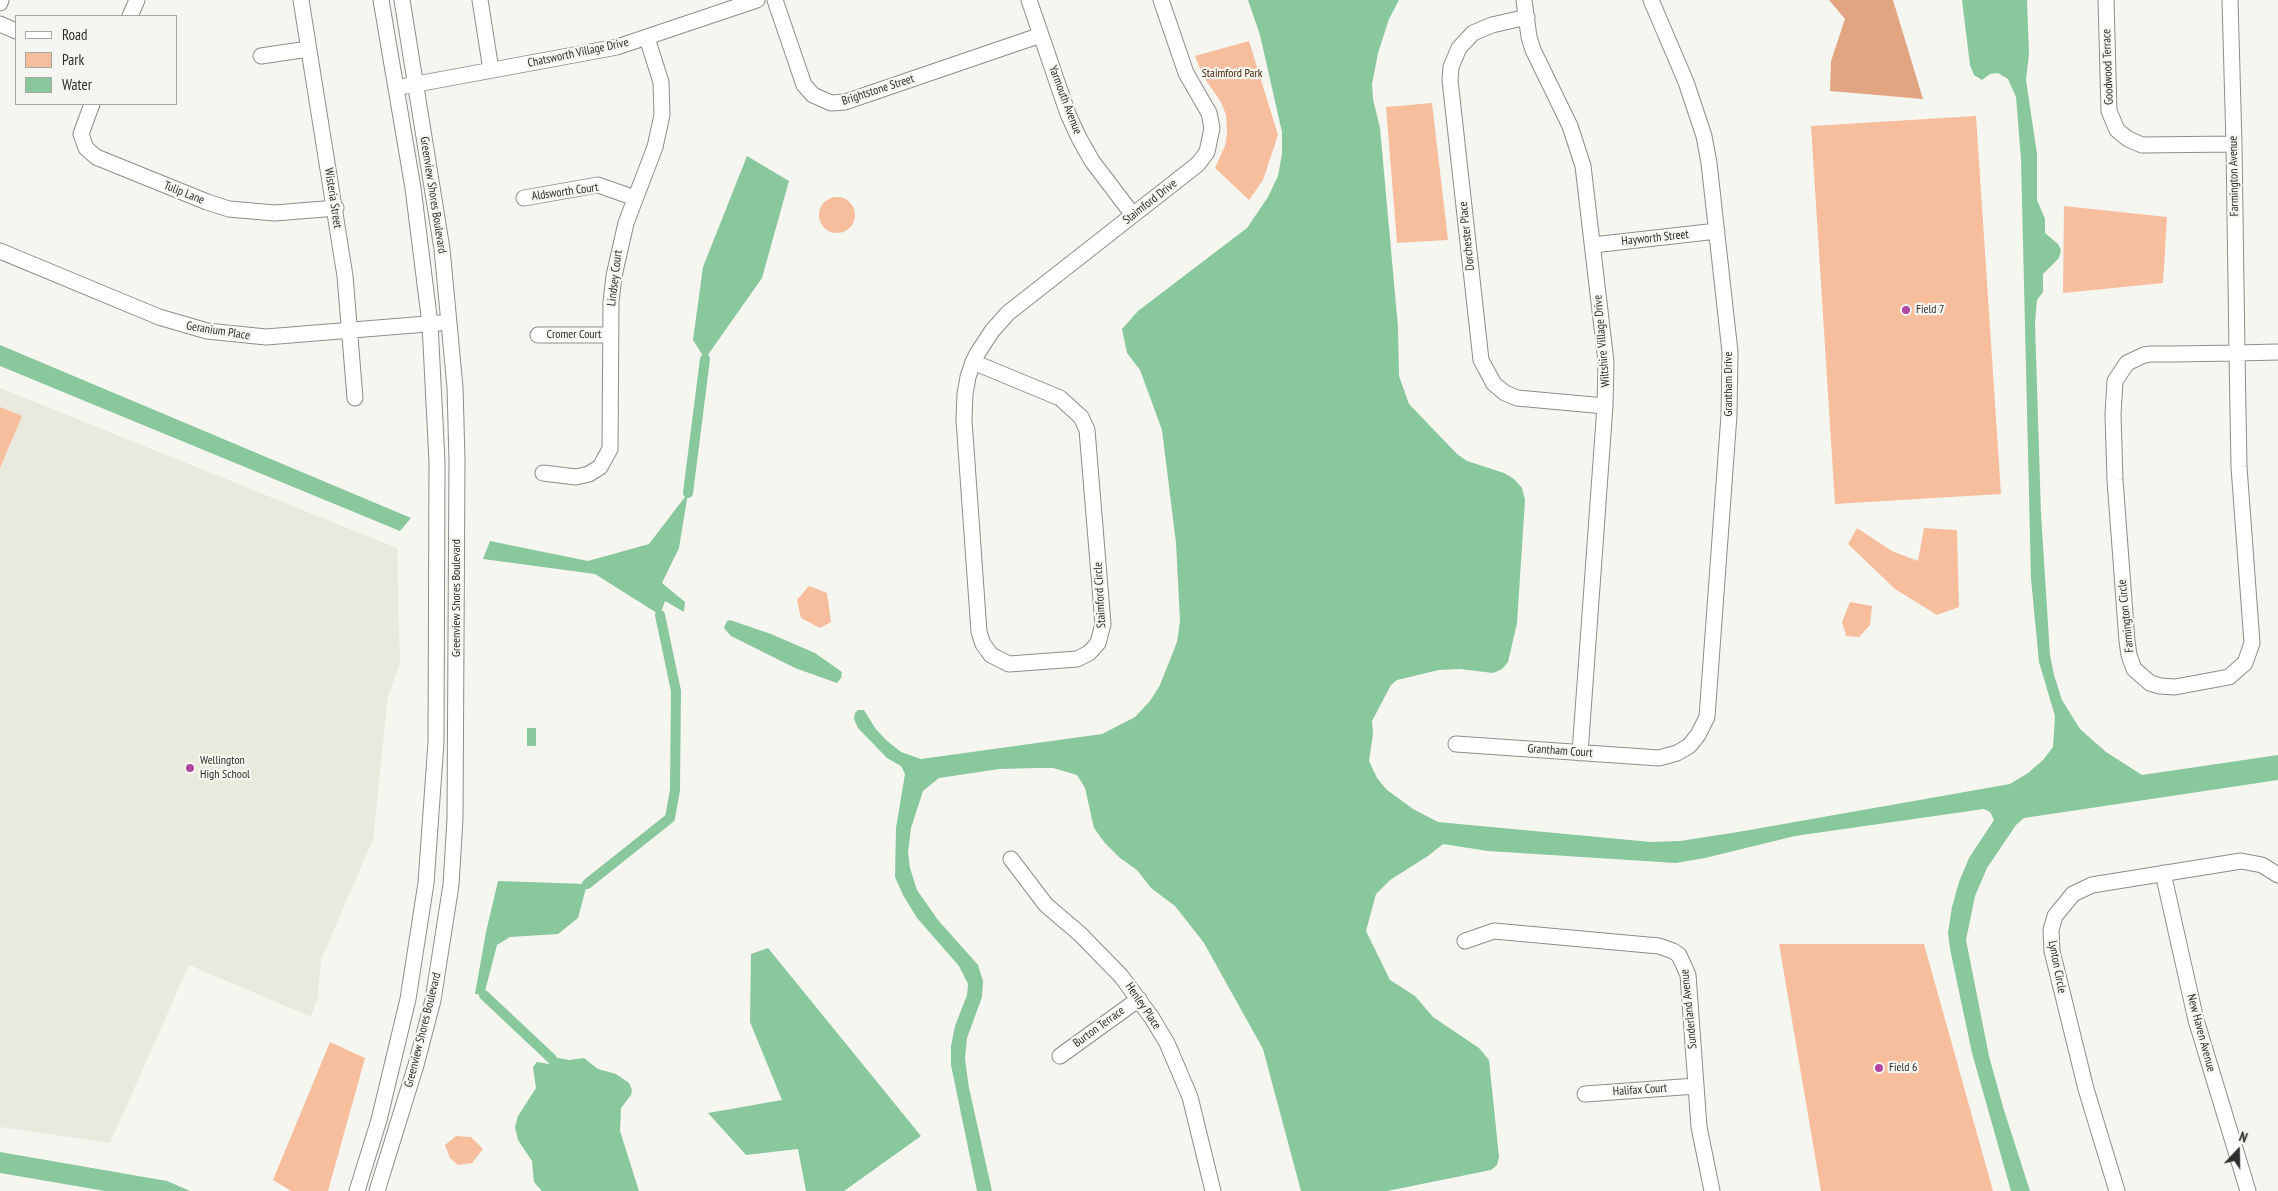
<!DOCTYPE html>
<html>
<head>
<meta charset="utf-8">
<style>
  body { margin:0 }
  #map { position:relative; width:2278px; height:1191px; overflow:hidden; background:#f6f6f1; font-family:"PT Sans Narrow",sans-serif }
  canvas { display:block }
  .legend { position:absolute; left:15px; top:15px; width:162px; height:90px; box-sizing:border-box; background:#f6f6f1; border:1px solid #a6a6a2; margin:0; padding:6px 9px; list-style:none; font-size:15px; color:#2e2d2c }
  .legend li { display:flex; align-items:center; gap:10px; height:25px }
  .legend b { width:25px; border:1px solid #a6a6a2 }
  .north { position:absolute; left:2213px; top:1126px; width:50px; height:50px; -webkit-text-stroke:4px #f6f6f1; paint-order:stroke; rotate:21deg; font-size:14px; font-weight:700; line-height:20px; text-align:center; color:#2e2d2c }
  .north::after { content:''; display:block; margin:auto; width:18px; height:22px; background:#2e2d2c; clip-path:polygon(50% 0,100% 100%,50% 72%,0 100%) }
</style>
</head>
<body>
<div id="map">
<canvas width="2278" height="1191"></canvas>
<ul class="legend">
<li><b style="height:6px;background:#fff"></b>Road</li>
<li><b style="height:14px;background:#f7be9e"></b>Park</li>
<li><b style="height:14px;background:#89c79d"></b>Water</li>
</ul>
<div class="north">N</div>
</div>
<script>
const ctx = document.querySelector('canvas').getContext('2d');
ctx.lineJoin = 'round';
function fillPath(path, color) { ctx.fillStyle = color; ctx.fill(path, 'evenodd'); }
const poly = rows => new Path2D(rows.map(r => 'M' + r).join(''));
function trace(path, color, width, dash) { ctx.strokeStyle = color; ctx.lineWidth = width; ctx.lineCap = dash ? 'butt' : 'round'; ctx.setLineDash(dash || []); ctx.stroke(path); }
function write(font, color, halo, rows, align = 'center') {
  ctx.font = font + ' "PT Sans Narrow",sans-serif'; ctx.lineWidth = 4.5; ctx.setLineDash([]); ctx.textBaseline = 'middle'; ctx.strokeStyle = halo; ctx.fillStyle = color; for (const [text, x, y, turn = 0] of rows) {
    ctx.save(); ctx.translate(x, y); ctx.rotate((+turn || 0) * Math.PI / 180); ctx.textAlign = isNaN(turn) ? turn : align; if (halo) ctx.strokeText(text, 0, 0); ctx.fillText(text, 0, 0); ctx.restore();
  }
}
fillPath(poly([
  [0,388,397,548,400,663,388,696,373,840,321,959,318,997,311,1017,189,965,110,1143,0,1127]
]), '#eae9de');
fillPath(poly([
  [1249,41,1278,135,1263,180,1249,200,1215,168,1225,146,1227,133,1226,115,1221,102,1203,76,1195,56],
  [1432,103,1448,240,1397,243,1386,107],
  [1976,116,2001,494,1835,504,1811,126],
  '819 215a18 18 0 1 1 36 0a18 18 0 1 1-36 0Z',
  [2064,206,2167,217,2163,283,2063,293],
  [0,407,22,416,0,468],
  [1857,528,1892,551,1918,561,1924,528,1957,530,1959,607,1937,615,1895,589,1848,544],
  [809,586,827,593,831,622,820,628,801,618,797,600],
  [1850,602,1872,606,1870,625,1859,637,1846,636,1842,622],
  [1779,944,1924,944,1993,1191,1821,1191],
  [330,1042,365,1058,328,1191,291,1191,273,1180],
  [456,1136,471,1137,483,1149,472,1163,458,1165,450,1158,445,1145]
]), '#f7be9e');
fillPath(poly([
  [1829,0,1893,0,1923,99,1830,91,1831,61,1845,19]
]), '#e2a582');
fillPath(poly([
  [1248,0,1399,0,1389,19,1378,53,1372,84,1373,99,1380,128,1398,327,1399,376,1409,404,1457,454,1467,461,1504,473,1514,479,1522,488,1525,500,1517,623,1508,662,1502,669,1493,673,1460,669,1439,670,1397,680,1391,685,1372,721,1373,734,1369,761,1377,778,1387,790,1413,809,1438,822,1651,842,1680,841,1738,832,2010,784,2028,773,2043,760,2053,747,2055,716,2039,662,2031,579,2021,159,2016,97,2008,79,1998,73,1990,74,1982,80,1974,75,1970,65,1962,0,2027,0,2029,54,2026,80,2037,154,2037,200,2045,219,2045,233,2058,244,2061,250,2059,258,2043,274,2043,292,2037,300,2035,323,2041,514,2050,655,2054,675,2062,700,2080,729,2106,752,2142,775,2278,755,2278,780,2024,818,2016,825,1987,868,1975,896,1966,940,1989,1056,2003,1107,2030,1191,2011,1191,1972,1053,1950,949,1948,933,1952,907,1959,882,1969,858,1994,820,1990,812,1984,809,1795,836,1705,858,1676,863,1488,851,1443,844,1428,856,1390,880,1376,894,1366,931,1390,980,1415,996,1433,1017,1479,1048,1489,1060,1499,1157,1497,1165,1491,1170,1387,1191,1301,1191,1263,1049,1204,943,1175,906,1151,888,1137,870,1120,858,1104,842,1094,828,1085,788,1077,775,1053,768,1037,768,999,769,939,778,923,791,911,828,908,853,910,868,917,890,938,920,978,965,983,981,982,997,967,1038,965,1059,969,1088,992,1191,977,1191,951,1065,951,1046,955,1026,967,995,968,984,959,966,917,918,903,895,895,877,896,828,905,774,901,766,887,758,858,728,854,719,855,713,858,710,864,710,875,728,886,740,901,752,921,759,1102,734,1135,717,1150,701,1160,685,1177,642,1180,621,1176,543,1162,430,1140,370,1127,353,1122,329,1138,311,1247,228,1268,197,1278,176,1282,154,1282,132,1260,35],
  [747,156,789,181,762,278,705,359,693,340,703,267],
  [0,345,411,518,400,531,0,366],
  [688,493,679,548,662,583,685,602,684,612,665,601,660,615,595,574,483,559,490,541,588,561,649,544],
  [730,620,771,634,815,653,842,672,841,678,837,683,795,668,731,636,724,628,727,621],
  [527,728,536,728,536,746,527,746],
  [498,881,587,884,578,918,558,934,510,937,497,945,484,995,475,994,486,932],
  [768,948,921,1136,844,1191,806,1191,798,1149,746,1155,708,1113,782,1100,750,1022,751,954],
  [553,1057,569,1060,584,1058,598,1069,616,1074,629,1083,632,1090,631,1095,621,1108,620,1131,639,1191,542,1191,534,1182,532,1161,518,1140,515,1127,518,1116,536,1088,533,1067,537,1062,549,1064],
  [0,1152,167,1181,190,1191,105,1191,0,1173]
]), '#89c79d');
trace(poly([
  [688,493,705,359],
  [587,884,670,818,675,790,676,691,660,615],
  [484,995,552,1059]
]), '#89c79d', 10);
const minor = poly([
  [301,0,345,276,355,398],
  [480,0,491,70],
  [775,0,804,85,813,95,831,103,845,102,1041,35],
  [1029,0,1068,114,1079,138,1092,161,1133,215],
  [1524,0,1529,37,1533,50,1570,126,1583,166,1606,362,1605,406,1580,753],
  [2106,0,2109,111,2117,130,2128,139,2142,145,2234,144],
  [2230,0,2234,144,2237,353,2239,467,2252,643,2245,663,2229,677,2175,687,2160,686,2150,683,2134,669,2129,655,2127,641,2115,480,2113,414,2115,381,2127,363,2144,355,2151,354,2173,354,2237,353,2278,352],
  [0,3,1,0],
  [130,16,137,0],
  [1527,17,1492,25,1473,33,1459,48,1451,67,1450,80,1481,360,1494,384,1505,393,1517,398,1605,406],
  [0,24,16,31],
  [261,56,308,49],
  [406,86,617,47,757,0],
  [92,104,81,134,86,148,96,157,207,202,229,209,275,213,336,208],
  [524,198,598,185,635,198],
  [1593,245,1717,231],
  [0,251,159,317,207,331,266,337,439,323],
  [538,335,611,335],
  [973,362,1060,398,1081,417,1087,430,1103,624,1098,643,1089,653,1077,659,1009,664,991,655,983,644,979,632,964,420,965,394,968,377,973,362,977,354,992,331,1008,313,1198,164,1207,152,1212,128,1209,113,1186,73,1161,0],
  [543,473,576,477,589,474,600,467,610,449,611,302,614,276,626,223,655,147,662,115,661,82,647,38],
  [1456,744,1659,758,1677,753,1689,746,1698,735,1707,717,1729,415,1730,352,1709,163,1704,136,1686,82,1651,0],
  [1011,859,1046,905,1080,934,1121,976,1152,1018,1167,1043,1190,1097,1213,1191],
  [2163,873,2196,1020,2248,1191],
  [1465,941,1494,931,1659,946,1673,951,1679,955,1688,975,1699,1127,1712,1191],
  [1060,1056,1139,999],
  [1585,1094,1696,1086],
  [357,1191,379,1120,408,999,426,883,436,742,437,462,430,324,413,188,381,0],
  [377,1191,416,1065,433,1000,451,885,455,819,457,460,455,387,442,249,402,0],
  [2117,1191,2086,1089,2052,951,2051,930,2055,916,2073,894,2092,885,2241,861,2262,865,2278,875]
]);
trace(minor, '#8d8d89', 17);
trace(minor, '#fff', 15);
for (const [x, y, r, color] of [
  [1906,310,5,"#b145a4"],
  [190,768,5,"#b145a4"],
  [1879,1068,5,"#b145a4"]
]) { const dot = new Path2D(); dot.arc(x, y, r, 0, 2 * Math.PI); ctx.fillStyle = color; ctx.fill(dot); trace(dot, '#f6f6f1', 2); }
write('12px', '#2e2d2c', '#f6f6f1', [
  ["Chatsworth Village Drive",578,53,-12],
  ["Goodwood Terrace",2108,67,-92],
  ["Brightstone Street",878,90,-18],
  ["Yarmouth Avenue",1065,100,69],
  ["Farmington Avenue",2234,176,-91],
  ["Aldsworth Court",565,192,-8],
  ["Tulip Lane",184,193,22],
  ["Greenview Shores Boulevard",433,195,81],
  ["Wisteria Street",333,198,81],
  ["Staimford Drive",1150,202,-38],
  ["Dorchester Place",1467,236,-96],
  ["Hayworth Street",1655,238,-6],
  ["Lindsey Court",615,278,-83],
  ["Geranium Place",218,331,9],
  ["Cromer Court",574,335],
  ["Wiltshire Village Drive",1602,341,-95],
  ["Grantham Drive",1729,384,-90],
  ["Staimford Circle",1100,595,-93],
  ["Greenview Shores Boulevard",457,598,-90],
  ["Farmington Circle",2126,616,-96],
  ["Grantham Court",1560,751,4],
  ["Lynton Circle",2057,967,79],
  ["Henley Place",1143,1006,56],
  ["Sunderland Avenue",1689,1009,-96],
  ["Burton Terrace",1099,1027,-36],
  ["Greenview Shores Boulevard",423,1030,-76],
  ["New Haven Avenue",2201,1033,75],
  ["Halifax Court",1640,1090,-4]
]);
write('12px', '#492207', '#f6f6f1', [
  ["Staimford Park",1232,74]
]);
write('12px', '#2e2d2c', '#f6f6f1', [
  ["Field 7",1916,310],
  ["Wellington",200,761],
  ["High School",200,775],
  ["Field 6",1889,1068]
], 'left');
</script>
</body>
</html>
